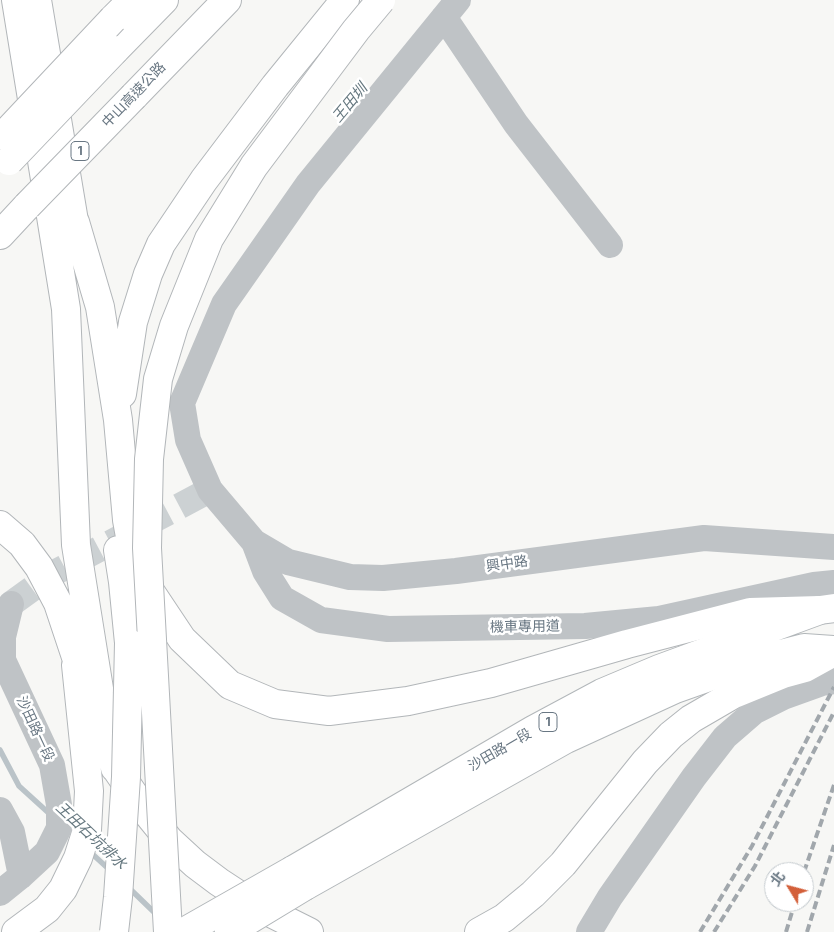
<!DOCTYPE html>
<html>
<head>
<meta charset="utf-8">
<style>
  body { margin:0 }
  #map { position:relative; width:834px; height:932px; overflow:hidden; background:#f7f7f5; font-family:Inter,"Noto Sans TC",sans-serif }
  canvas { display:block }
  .north { position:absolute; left:764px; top:862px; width:50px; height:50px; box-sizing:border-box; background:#fff; border:1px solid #c3c9cd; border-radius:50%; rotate:307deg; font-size:14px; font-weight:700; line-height:20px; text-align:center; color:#697783 }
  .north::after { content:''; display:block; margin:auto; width:18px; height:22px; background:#d35f39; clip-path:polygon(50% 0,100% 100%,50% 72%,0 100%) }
</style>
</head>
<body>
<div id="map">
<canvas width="834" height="932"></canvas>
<div class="north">北</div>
</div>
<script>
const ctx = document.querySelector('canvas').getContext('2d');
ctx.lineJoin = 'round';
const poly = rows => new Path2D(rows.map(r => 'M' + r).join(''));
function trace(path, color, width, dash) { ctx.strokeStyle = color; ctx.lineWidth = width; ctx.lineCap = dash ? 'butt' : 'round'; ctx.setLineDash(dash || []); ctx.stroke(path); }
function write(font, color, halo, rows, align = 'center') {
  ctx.font = font + ' Inter,"Noto Sans TC",sans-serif'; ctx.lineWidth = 5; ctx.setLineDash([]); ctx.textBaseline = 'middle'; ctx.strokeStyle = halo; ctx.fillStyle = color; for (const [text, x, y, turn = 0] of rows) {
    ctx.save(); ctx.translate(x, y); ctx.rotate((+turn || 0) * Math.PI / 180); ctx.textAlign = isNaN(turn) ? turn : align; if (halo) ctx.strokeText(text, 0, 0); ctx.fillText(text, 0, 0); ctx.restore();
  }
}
trace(poly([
  [0,750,19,786,52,816],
  [89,851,112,872],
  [128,887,157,915]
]), '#bac3c8', 5.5);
trace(poly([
  [11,604,54,573,210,490]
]), '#ccd1d3', 26, [26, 13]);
const major = poly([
  [293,870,533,730,602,693,659,669,820,610,834,608],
  [305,886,566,739,675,689,754,661,804,648,834,650]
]);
const highway = poly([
  [16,0,66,309,76,545,100,695,115,768],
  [37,0,77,239],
  [113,19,132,0],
  [115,50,164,0],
  [134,96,227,0],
  [75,222,100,307,118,420,127,520,136,570,182,639,230,685,275,704,329,711,408,701,491,683,627,644,750,612,820,610],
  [0,235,27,206],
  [122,394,133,322,148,274,161,244,204,180,275,86,345,0],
  [0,525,22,544,39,567,58,603,85,684],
  [118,550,123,582,129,643],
  [117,770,143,808,169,840,195,864,219,882,251,903,309,932],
  [16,932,47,909,63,889,78,858,87,830,89,791,76,665],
  [479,932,504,918,533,894,563,864,645,762,671,735,691,719,734,694,783,674,805,668,834,652]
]);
trace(major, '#b2b7ba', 30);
trace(highway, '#b2b6b9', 30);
trace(poly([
  [458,0,308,184,224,304,182,403,188,440,210,490,254,542,288,562,350,577,383,578,456,571,704,538,834,547],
  [444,17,516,124,610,245],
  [254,542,265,571,282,598,321,620,388,629,585,626,659,619,814,585,834,583],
  [0,810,12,832,21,876],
  [0,893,21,876,47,852,59,828,59,805,52,765,3,660,3,637,11,604],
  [589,932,610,897,694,777,725,737,755,711,783,697,822,683,834,681]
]), '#bfc3c6', 26);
trace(major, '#fff', 28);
trace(highway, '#fff', 28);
trace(poly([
  [804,872,834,785],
  [700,932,752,846,834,687],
  [714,932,755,866,834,712],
  [786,932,795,902],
  [807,932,834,845]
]), '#a1a7ac', 4, [8, 4]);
const majorBridge = poly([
  [184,932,293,870],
  [229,932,305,886]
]);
const highwayBridge = poly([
  [3,136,113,19],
  [9,161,115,50],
  [27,206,134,96],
  [114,932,118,897,126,777,129,643],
  [168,932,147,548,149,459,158,379,174,326,209,239,254,166,356,30,381,0]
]);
trace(majorBridge, '#b2b7ba', 30, []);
trace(highwayBridge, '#b2b6b9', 30, []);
trace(majorBridge, '#fff', 28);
trace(highwayBridge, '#fff', 28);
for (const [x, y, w] of [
  [80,151,18],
  [548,722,18]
]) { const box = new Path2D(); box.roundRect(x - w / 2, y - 9.5, w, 19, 4); ctx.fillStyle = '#fff'; ctx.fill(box); trace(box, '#697783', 1); }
write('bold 12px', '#697783', null, [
  ["1",80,151],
  ["1",548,722]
]);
write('14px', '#697783', '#fff', [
  ["中山高速公路",134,95,-46],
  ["興中路",507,564,-8],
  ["機車專用道",525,627,-1],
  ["沙田路一段",35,729,65],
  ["沙田路一段",500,750,-30]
]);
write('italic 15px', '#65777f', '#fff', [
  ["王田圳",350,103,-50],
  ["王田石坑排水",91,836,43]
]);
</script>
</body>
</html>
